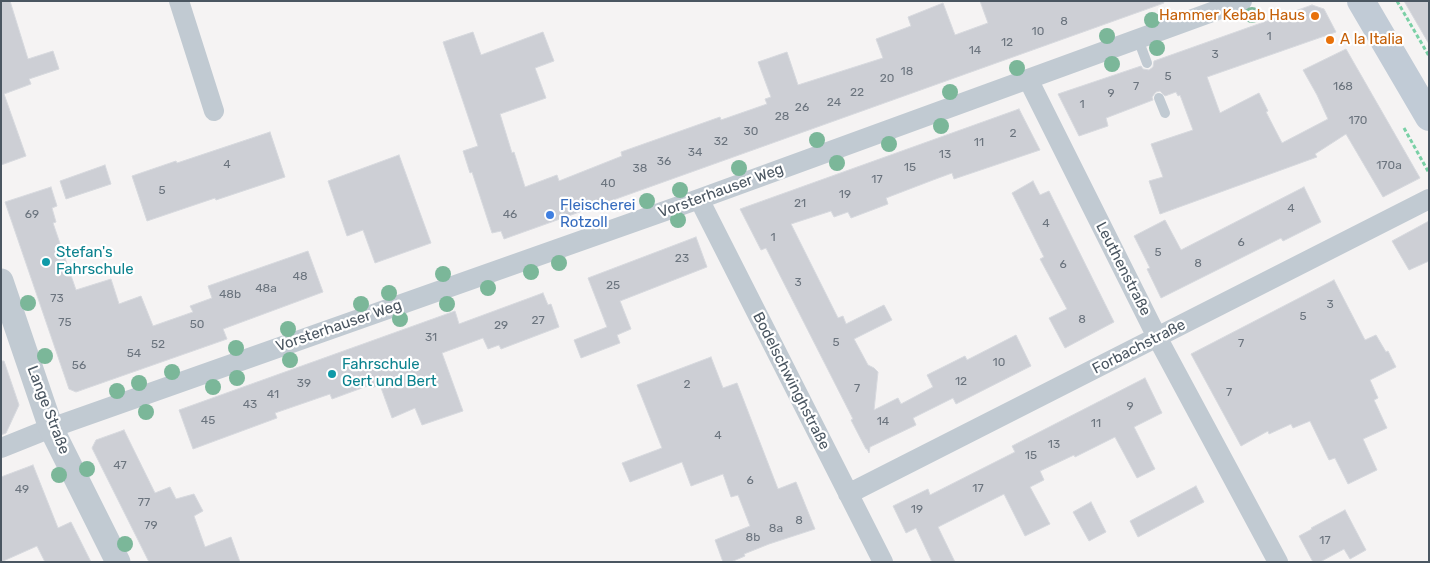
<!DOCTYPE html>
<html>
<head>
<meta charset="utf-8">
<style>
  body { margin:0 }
  #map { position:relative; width:1430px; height:563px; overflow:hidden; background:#f5f3f3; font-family:Rubik,sans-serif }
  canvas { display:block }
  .frame { position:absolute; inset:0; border:2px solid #4a5661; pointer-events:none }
</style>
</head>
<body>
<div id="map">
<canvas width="1430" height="563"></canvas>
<div class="frame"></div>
</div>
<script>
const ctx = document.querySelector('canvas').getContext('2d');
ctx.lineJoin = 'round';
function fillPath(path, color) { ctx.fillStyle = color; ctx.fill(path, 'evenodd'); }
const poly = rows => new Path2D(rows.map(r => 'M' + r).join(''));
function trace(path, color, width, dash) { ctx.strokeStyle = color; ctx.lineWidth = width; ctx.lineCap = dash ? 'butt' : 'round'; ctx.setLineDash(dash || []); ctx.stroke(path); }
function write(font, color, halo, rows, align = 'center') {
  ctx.font = font + ' Rubik,sans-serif'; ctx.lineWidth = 4.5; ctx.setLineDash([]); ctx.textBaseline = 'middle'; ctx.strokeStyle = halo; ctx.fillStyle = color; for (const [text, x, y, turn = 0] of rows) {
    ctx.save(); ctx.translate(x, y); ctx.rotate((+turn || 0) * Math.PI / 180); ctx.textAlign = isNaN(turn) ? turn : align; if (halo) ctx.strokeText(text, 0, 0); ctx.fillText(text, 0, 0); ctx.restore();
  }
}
const building = poly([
  [1,1,10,1,28,59,53,51,59,69,29,79,31,84,4,94,26,156,1,165,1,1],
  [980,1,1163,1,1164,3,504,239,501,231,492,233,472,172,470,173,463,151,478,146,443,42,473,32,481,55,543,32,554,61,535,68,546,98,500,114,512,153,514,152,525,187,557,175,559,181,622,156,621,152,720,117,721,120,767,104,765,99,771,97,758,62,787,52,798,85,883,58,876,39,911,26,908,17,943,3,955,35,988,23,980,1],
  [1404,1,1429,1,1429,44,1404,1],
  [1312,5,1324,9,1336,32,1207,77,1220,113,1259,93,1268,111,1266,112,1282,143,1328,119,1317,95,1303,70,1346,49,1420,178,1383,197,1346,134,1315,154,1317,157,1160,214,1149,181,1163,177,1151,144,1193,130,1180,95,1178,96,1176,92,1165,96,1160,91,1156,92,1152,97,1153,100,1106,118,1108,126,1079,136,1058,94,1141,66,1143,69,1149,70,1153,67,1154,61,1312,5],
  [1019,109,1040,150,954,179,952,173,933,180,886,198,888,204,851,218,848,212,834,217,831,211,791,224,838,318,843,316,846,324,884,305,892,320,854,339,868,365,874,368,878,372,874,410,898,398,901,404,933,387,927,375,965,356,967,360,1016,335,1031,366,956,404,953,398,913,418,916,425,870,447,869,453,867,449,866,449,851,420,853,419,766,248,761,250,740,209,1019,109],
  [270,132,285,177,216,200,215,198,147,221,132,176,176,161,177,163,270,132],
  [399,155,431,243,375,263,363,230,347,236,328,181,399,155],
  [105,165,111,184,66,199,60,181,105,165],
  [1033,181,1040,195,1049,191,1114,322,1065,348,1049,318,1067,309,1040,259,1044,257,1012,193,1033,181],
  [51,187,57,206,52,208,56,222,53,223,76,290,111,279,119,304,141,296,153,326,193,312,190,306,212,298,208,286,308,251,323,292,223,329,227,339,76,392,69,389,5,202,51,187],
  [1304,187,1321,222,1283,241,1281,238,1161,298,1147,269,1150,268,1134,236,1165,220,1181,250,1304,187],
  [1429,221,1429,261,1409,270,1392,241,1429,221],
  [696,237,707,267,620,301,631,329,617,335,620,343,581,358,574,340,607,327,588,278,696,237],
  [1334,280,1365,340,1376,335,1386,352,1388,351,1396,367,1370,380,1378,398,1374,400,1387,428,1363,439,1377,470,1348,484,1335,458,1329,460,1310,421,1293,428,1291,424,1269,434,1268,431,1241,446,1191,354,1334,280],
  [543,293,548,305,551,304,559,327,501,349,499,345,488,349,483,338,442,353,463,411,422,425,415,408,392,418,380,385,371,388,370,385,332,399,330,394,275,413,277,418,193,449,179,410,455,311,459,324,543,293],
  [711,357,723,388,737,383,778,489,796,482,815,529,769,544,744,554,745,556,731,562,723,562,715,540,750,526,738,495,731,497,723,474,691,486,682,462,630,482,622,463,662,448,637,385,711,357],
  [1,361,4,361,19,405,6,433,1,435,1,361],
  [1145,378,1162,413,1134,427,1155,469,1137,478,1115,437,1075,457,1074,455,1040,471,1044,480,1030,487,1050,524,1025,536,1004,494,938,527,955,562,932,562,916,528,906,533,893,506,928,489,930,495,1015,452,1012,446,1145,378],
  [124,430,155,493,170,487,176,499,194,494,203,511,194,516,205,547,231,537,240,562,149,562,92,448,96,440,124,430],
  [33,465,58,528,71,522,91,562,45,562,37,546,1,562,1,477,33,465],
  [1196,486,1204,502,1138,537,1130,521,1196,486],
  [1091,502,1106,532,1089,541,1073,512,1091,502],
  [1345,510,1366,550,1350,559,1344,549,1320,562,1313,562,1299,536,1312,529,1311,528,1345,510]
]);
fillPath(building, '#cdcfd5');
trace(building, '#d7d9de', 1);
trace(poly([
  [1397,1,1429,56],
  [1404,128,1429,173]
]), '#7ad0a6', 3, [4, 2.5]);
trace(poly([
  [1138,39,1147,63],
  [1159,98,1165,113]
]), '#c1cad2', 10);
trace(poly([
  [179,1,214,111],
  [1028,79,1157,337,1278,562],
  [699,199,883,562],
  [1,448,51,428,699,199,1242,1],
  [848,494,1429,199]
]), '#c1cad2', 20);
trace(poly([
  [1,281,51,428,118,562]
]), '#c1cad2', 25);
trace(poly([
  [1361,1,1429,117]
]), '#c1cbd6', 28);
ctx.fillStyle = '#7bb799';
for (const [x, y] of [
  [1252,15],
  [1152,20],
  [1107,36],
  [1157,48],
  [1112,64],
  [1017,68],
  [950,92],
  [941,126],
  [817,140],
  [889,144],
  [837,163],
  [739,168],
  [680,190],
  [647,201],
  [678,220],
  [559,263],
  [531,272],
  [443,274],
  [488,288],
  [389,293],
  [28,303],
  [361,304],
  [447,304],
  [400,319],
  [288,329],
  [236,348],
  [45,356],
  [290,360],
  [172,372],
  [237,378],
  [139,383],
  [213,387],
  [117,391],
  [146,412],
  [87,469],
  [59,475],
  [125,544]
]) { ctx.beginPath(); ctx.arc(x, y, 8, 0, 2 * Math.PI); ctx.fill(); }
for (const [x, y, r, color] of [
  [1315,16,5,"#e8710a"],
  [1330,40,5,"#e8710a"],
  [550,215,5,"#3f7fe0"],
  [46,262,5,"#0f9aa8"],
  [332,374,5,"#0f9aa8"]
]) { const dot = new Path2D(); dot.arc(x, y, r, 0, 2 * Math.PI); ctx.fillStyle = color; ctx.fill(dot); trace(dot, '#fff', 2); }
write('12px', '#6b747e', null, [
  ["8",1064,22],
  ["10",1038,32],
  ["1",1269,37],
  ["12",1007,43],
  ["14",975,51],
  ["3",1215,55],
  ["18",907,72],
  ["5",1168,77],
  ["20",887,79],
  ["7",1136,87],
  ["168",1343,87],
  ["22",857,93],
  ["9",1111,94],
  ["24",834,103],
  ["1",1082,105],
  ["26",802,108],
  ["28",782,117],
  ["170",1358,121],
  ["30",751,132],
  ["2",1013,134],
  ["32",721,142],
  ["11",979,143],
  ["34",695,153],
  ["13",945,155],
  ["36",664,162],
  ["4",227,165],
  ["170a",1389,166],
  ["15",910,168],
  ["38",640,169],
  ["17",877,180],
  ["40",608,184],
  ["5",162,191],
  ["19",845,195],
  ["21",800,204],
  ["4",1291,209],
  ["69",32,215],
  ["46",510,215],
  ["4",1046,224],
  ["1",773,238],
  ["6",1241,243],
  ["5",1158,253],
  ["23",682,259],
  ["8",1198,264],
  ["6",1063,265],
  ["48",300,277],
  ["3",798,283],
  ["25",613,286],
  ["48a",266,289],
  ["48b",230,295],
  ["73",57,299],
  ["3",1330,305],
  ["5",1303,317],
  ["8",1082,320],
  ["27",538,321],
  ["75",65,323],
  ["50",197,325],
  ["29",501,326],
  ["31",431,338],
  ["5",836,343],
  ["7",1241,344],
  ["52",158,345],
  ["54",134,354],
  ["10",999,363],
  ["56",79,366],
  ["12",961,382],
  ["39",304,384],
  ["2",687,385],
  ["7",857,389],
  ["7",1229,393],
  ["41",273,395],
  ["43",250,405],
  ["9",1130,407],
  ["45",208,421],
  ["14",883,422],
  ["11",1096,424],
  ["4",718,436],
  ["13",1054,445],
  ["15",1031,456],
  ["47",120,466],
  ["6",750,481],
  ["17",978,489],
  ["49",22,490],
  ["77",144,503],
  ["19",917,510],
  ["8",799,521],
  ["79",151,526],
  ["8a",776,529],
  ["8b",753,538],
  ["17",1325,541]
]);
write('15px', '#c56008', '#fff', [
  ["Hammer Kebab Haus",1305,16],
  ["A la Italia",1340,40,"left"]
], 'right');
write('15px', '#4a5661', '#fff', [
  ["Vorsterhauser Weg",721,191,-20],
  ["Leuthenstraße",1123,269,63],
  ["Vorsterhauser Weg",339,326,-19],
  ["Forbachstraße",1139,347,-27],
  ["Bodelschwinghstraße",791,381,63],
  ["Lange Straße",48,410,69]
]);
write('15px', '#366cbe', '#fff', [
  ["Fleischerei",560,206],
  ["Rotzoll",560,223]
], 'left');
write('15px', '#0d838f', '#fff', [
  ["Stefan's",56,253],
  ["Fahrschule",56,270],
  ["Fahrschule",342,365],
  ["Gert und Bert",342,382]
], 'left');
</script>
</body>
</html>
